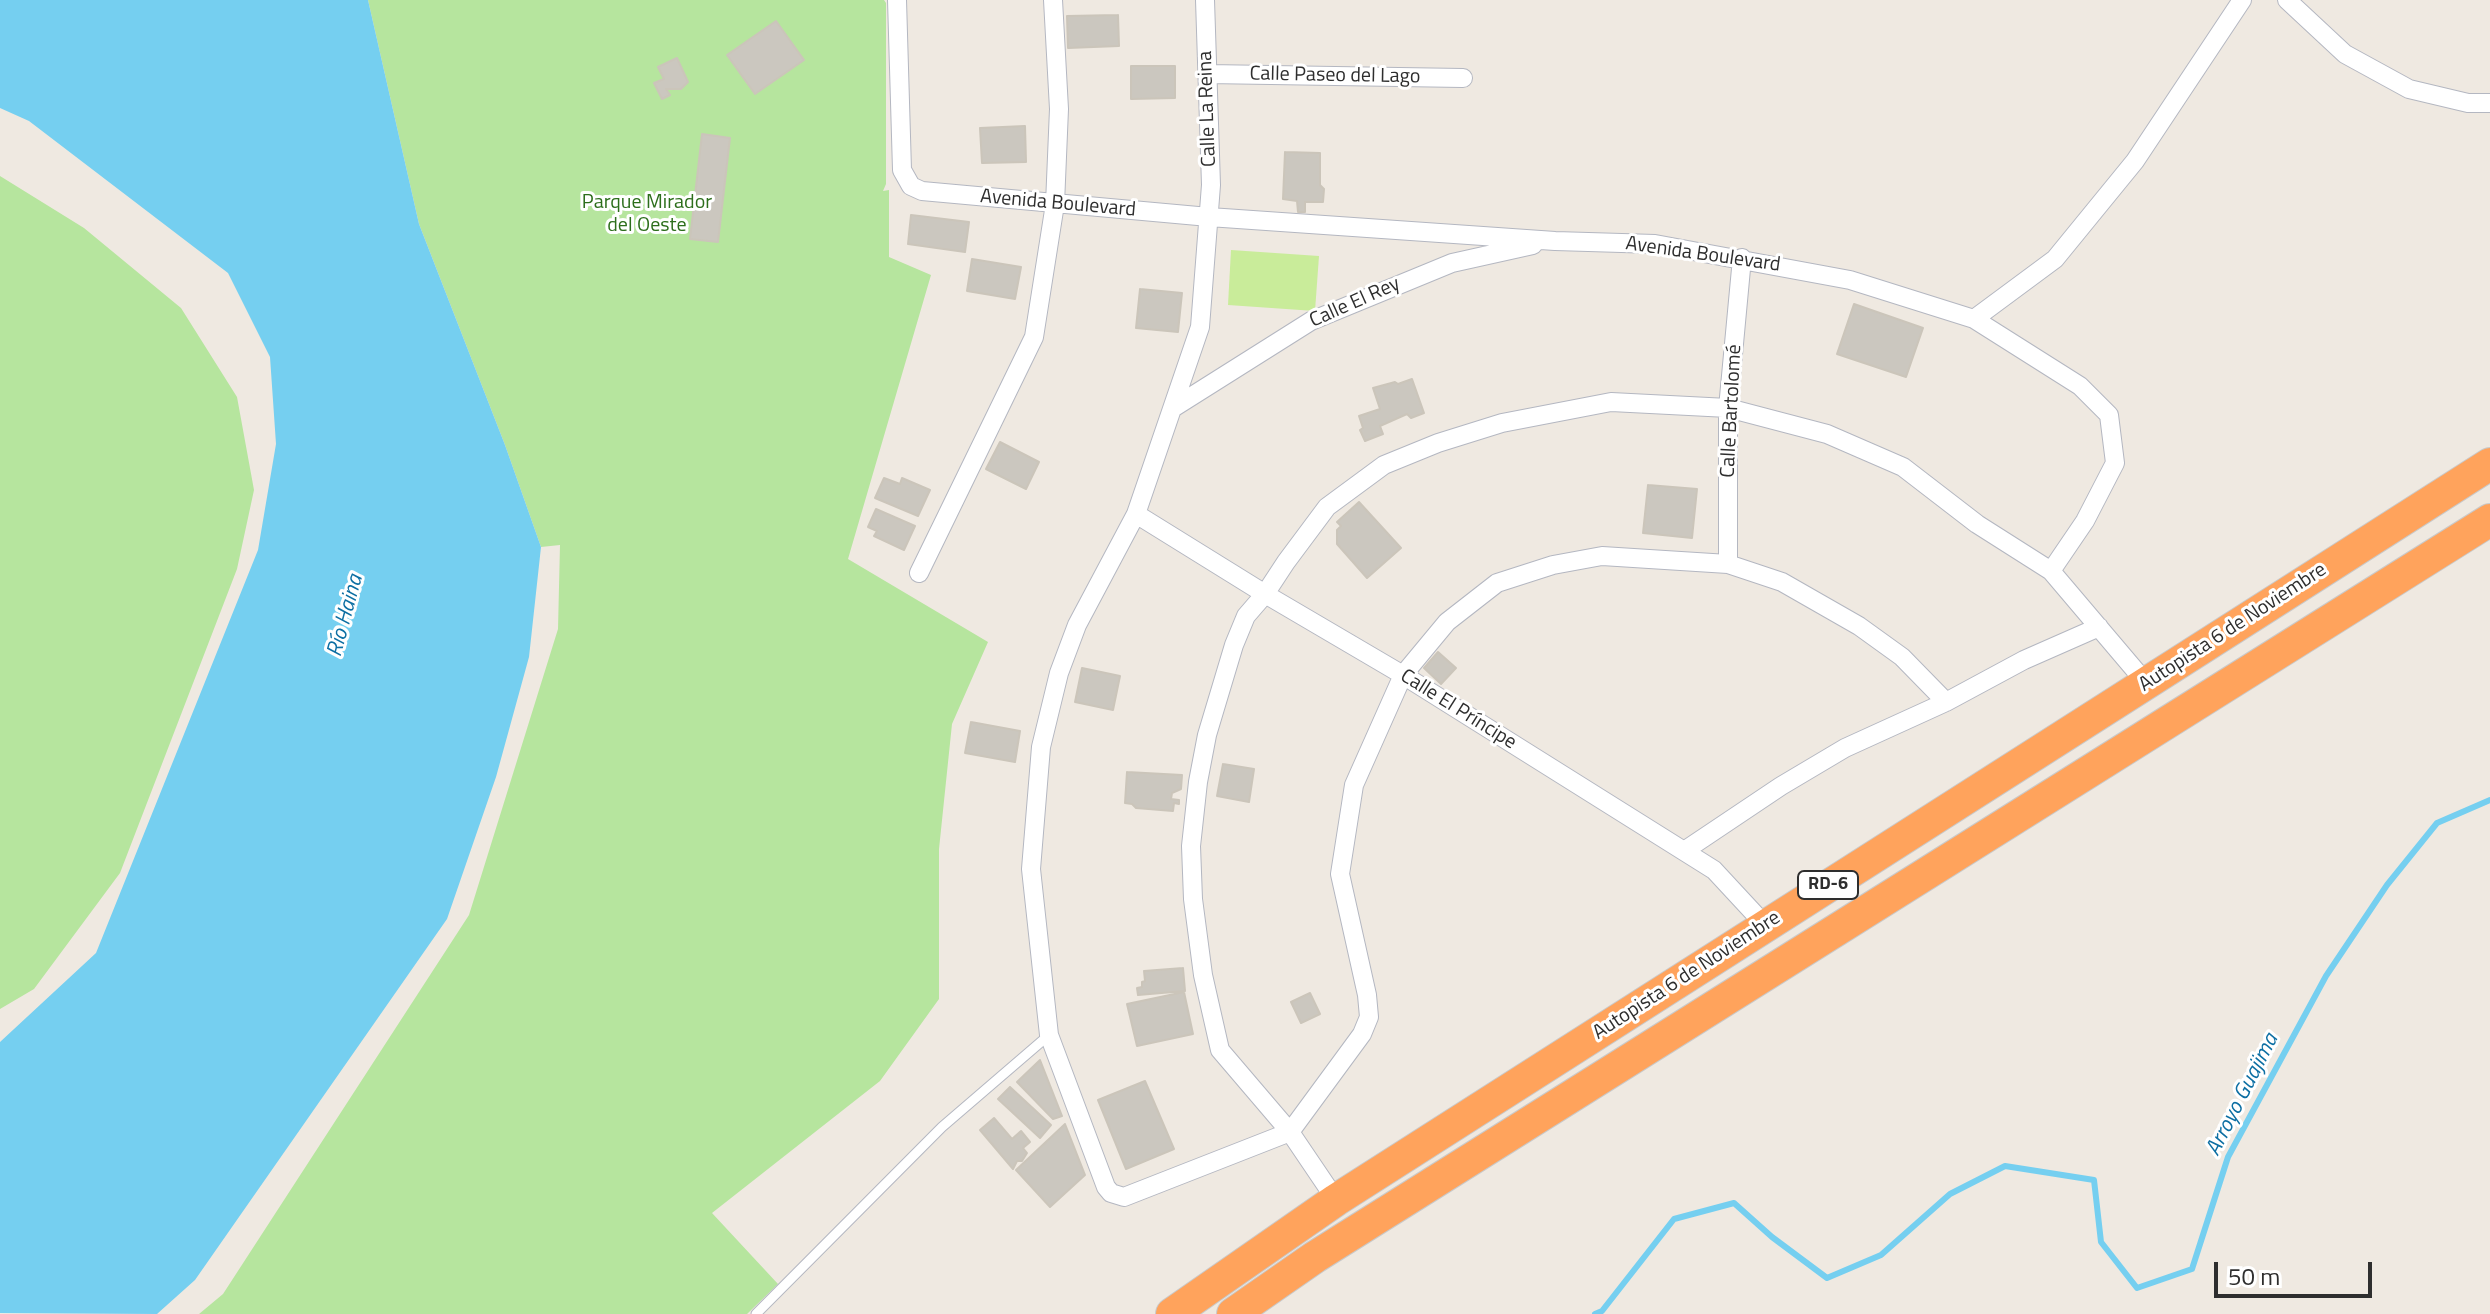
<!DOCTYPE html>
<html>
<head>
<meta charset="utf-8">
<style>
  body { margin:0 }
  #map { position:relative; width:2490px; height:1314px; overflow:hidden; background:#efe9e1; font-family:"Titillium Web",sans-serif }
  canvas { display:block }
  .scale { position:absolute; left:2214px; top:1262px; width:158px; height:36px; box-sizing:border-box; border:4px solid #2e2e2e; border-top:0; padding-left:10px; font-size:24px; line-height:28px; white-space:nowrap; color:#2e2e2e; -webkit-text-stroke:6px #fff; paint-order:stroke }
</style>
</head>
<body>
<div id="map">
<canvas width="2490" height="1314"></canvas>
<div class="scale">50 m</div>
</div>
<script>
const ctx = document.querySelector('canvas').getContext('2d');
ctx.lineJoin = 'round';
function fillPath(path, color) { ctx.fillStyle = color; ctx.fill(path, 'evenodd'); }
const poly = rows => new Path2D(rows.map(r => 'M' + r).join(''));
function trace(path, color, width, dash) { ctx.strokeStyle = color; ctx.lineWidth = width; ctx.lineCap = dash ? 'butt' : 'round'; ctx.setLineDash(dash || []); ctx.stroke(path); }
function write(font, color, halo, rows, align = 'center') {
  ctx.font = font + ' "Titillium Web",sans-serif'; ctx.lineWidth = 6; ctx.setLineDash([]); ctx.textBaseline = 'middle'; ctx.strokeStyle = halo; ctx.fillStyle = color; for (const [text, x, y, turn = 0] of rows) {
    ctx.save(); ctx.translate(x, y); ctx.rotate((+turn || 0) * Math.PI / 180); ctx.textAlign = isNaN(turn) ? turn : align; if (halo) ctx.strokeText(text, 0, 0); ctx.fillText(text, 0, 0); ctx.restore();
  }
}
fillPath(poly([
  [368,0,884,0,886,3,886,184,883,191,889,190,889,257,931,275,848,559,988,642,952,724,939,849,939,999,880,1081,712,1213,778,1284,747,1314,199,1314,223,1294,469,915,558,629,560,545,541,547,505,445,419,224],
  [0,176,84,228,181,308,237,397,254,490,237,569,120,873,34,989,0,1009]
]), '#b6e59e');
fillPath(poly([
  [1231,250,1319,256,1315,311,1228,305]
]), '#c9ec9a');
fillPath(poly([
  [0,0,368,0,419,224,505,445,541,547,529,657,496,777,447,919,195,1280,157,1314,0,1313,0,1042,96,953,258,550,276,444,270,357,228,273,29,121,0,108]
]), '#75cff0');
trace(poly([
  [1595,1314,1602,1311,1674,1219,1734,1203,1772,1237,1827,1278,1881,1255,1950,1194,2005,1166,2094,1180,2101,1242,2137,1288,2192,1269,2228,1157,2326,976,2387,885,2437,823,2490,800]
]), '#75cff0', 6);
const building = poly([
  [1118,15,1119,46,1068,48,1067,16,1118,15],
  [776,21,804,60,755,94,727,55,776,21],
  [677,58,688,82,681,89,666,89,670,95,662,99,654,83,664,79,658,67,677,58],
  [1131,66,1175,66,1175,98,1131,99,1131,66],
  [1025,126,1026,162,982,163,980,128,1025,126],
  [702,134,730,138,718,242,690,239,702,134],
  [1285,152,1320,153,1320,185,1324,189,1323,202,1305,202,1305,212,1298,212,1297,201,1283,199,1285,152],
  [911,215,969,222,965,252,908,244,911,215],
  [972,259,1021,267,1015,299,967,291,972,259],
  [1140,289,1182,293,1178,332,1136,328,1140,289],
  [1854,304,1923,328,1906,377,1837,354,1854,304],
  [1412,379,1424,413,1411,418,1407,414,1380,426,1383,434,1365,441,1360,430,1363,428,1359,416,1380,409,1373,388,1395,382,1398,384,1412,379],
  [1000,442,1039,462,1026,489,986,469,1000,442],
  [884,478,900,484,902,478,930,490,918,516,875,498,884,478],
  [1648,485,1697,489,1692,538,1643,533,1648,485],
  [1359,502,1401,548,1367,578,1337,544,1337,530,1341,526,1337,522,1359,502],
  [876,509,915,526,904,550,874,536,877,531,868,527,876,509],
  [1438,652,1456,668,1441,684,1424,668,1438,652],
  [1082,668,1120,676,1113,710,1075,702,1082,668],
  [971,722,1020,731,1015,762,965,753,971,722],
  [1223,764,1254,769,1249,802,1217,796,1223,764],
  [1127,772,1182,775,1181,789,1172,793,1171,799,1179,800,1179,804,1174,803,1173,811,1136,808,1132,804,1125,803,1127,772],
  [1183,968,1185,991,1138,995,1137,988,1142,987,1142,982,1145,981,1144,971,1183,968],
  [1184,992,1193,1034,1137,1046,1127,1004,1184,992],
  [1310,993,1320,1014,1301,1023,1291,1002,1310,993],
  [1040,1060,1062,1116,1053,1119,1017,1082,1040,1060],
  [1145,1081,1174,1149,1126,1169,1098,1100,1145,1081],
  [1010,1087,1051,1125,1040,1138,998,1099,1010,1087],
  [994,1118,1012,1139,1021,1131,1030,1142,1023,1148,1027,1153,1022,1161,1017,1161,1013,1169,980,1130,994,1118],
  [1065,1124,1085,1175,1050,1207,1016,1170,1065,1124]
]);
fillPath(building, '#cbc7bf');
trace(building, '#cbc5ba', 2);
const service = poly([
  [756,1314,942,1127,1049,1035]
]);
const minor = poly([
  [897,0,902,170,911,186,922,191,1209,217,1555,241,1655,244,1850,280,1974,319,2055,259,2135,161,2242,0],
  [1205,0,1211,185,1200,327,1136,514,1077,625,1059,673,1041,747,1031,869,1049,1035,1106,1187,1111,1193,1124,1197,1290,1132,1362,1034,1369,1017,1367,995,1340,874,1354,785,1403,675,1447,622,1497,583,1553,565,1602,556,1728,564,1782,582,1859,626,1902,657,1946,702],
  [2287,0,2345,54,2409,89,2468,103,2490,103],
  [1207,74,1463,78],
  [1974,319,2080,386,2109,415,2115,463,2085,521,2051,571],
  [1173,408,1311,321,1452,263,1533,245],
  [1136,514,1265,594,1403,675,1714,870,1765,925],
  [1728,564,1728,408,1742,258],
  [919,573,1034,337,1055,204,1059,109,1053,0],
  [1684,851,1781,786,1845,748,1946,702,2024,660,2099,627],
  [1336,1200,1290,1132,1220,1050,1203,975,1193,899,1191,846,1198,782,1207,735,1234,645,1246,616,1265,594,1286,562,1327,507,1384,465,1438,443,1502,423,1611,402,1728,408,1827,434,1903,467,1977,524,2051,571,2146,683]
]);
const motorway = poly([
  [1172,1314,1336,1200,2490,464],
  [1233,1314,1315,1257,2490,520]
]);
trace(service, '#b4b7c1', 11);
trace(minor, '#b4b7c1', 20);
trace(motorway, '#c9c9c9', 34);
trace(service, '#fff', 9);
trace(minor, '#fff', 18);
trace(motorway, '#ffa35c', 32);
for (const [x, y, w] of [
  [1828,885,60]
]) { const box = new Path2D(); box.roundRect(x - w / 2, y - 14, w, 28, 6); ctx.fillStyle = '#fff'; ctx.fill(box); trace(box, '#2e2e2e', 2); }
write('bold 18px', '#2e2e2e', null, [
  ["RD-6",1828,885]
]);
write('20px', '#2e2e2e', '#fff', [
  ["Calle Paseo del Lago",1335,76,1],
  ["Calle La Reina",1208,109,-92],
  ["Avenida Boulevard",1058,204,5],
  ["Avenida Boulevard",1703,255,8],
  ["Calle El Rey",1355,303,-24],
  ["Calle Bartolomé",1732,411,-87],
  ["Autopista 6 de Noviembre",2233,628,-33],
  ["Calle El Príncipe",1458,710,32],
  ["Autopista 6 de Noviembre",1687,976,-33]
]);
write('20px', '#2c6e1b', '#fff', [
  ["Parque Mirador",647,203],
  ["del Oeste",647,226]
]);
write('italic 22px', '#0d6fa3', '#fff', [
  ["Río Haina",346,616,-75],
  ["Arroyo Guajima",2243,1095,-63]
]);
</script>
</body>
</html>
